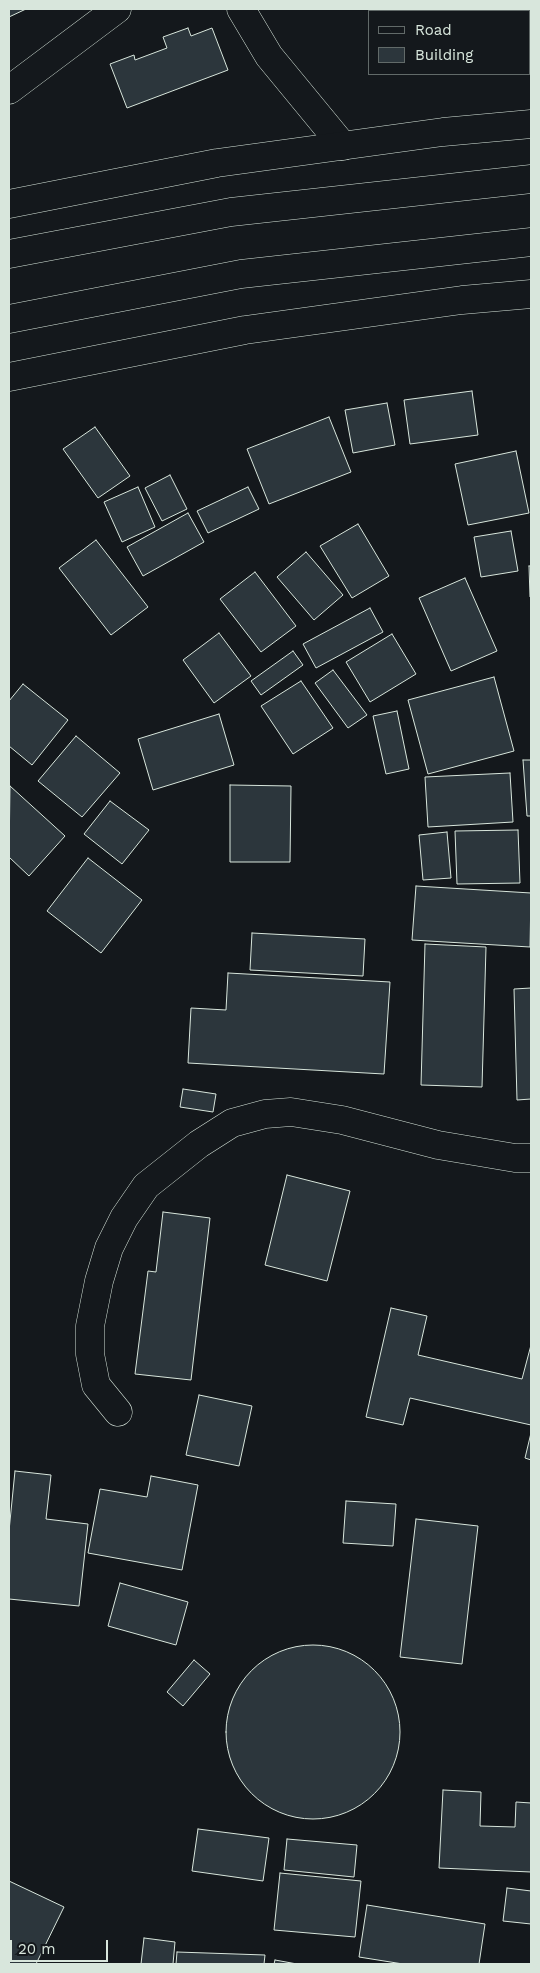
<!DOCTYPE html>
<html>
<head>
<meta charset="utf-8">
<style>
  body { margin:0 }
  #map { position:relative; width:540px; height:1973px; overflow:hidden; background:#14181c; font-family:"Work Sans",sans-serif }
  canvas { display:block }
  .frame { position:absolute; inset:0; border:10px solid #d8e6dc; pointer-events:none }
  .legend { position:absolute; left:368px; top:10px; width:162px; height:65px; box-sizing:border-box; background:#14181c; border:1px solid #626a69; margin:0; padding:6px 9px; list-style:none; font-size:15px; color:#d8e6dc }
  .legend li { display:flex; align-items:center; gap:10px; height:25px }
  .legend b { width:25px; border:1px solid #626a69 }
  .scale { position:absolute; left:10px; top:1940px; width:98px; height:22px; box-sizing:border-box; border:2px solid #d8e6dc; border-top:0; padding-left:6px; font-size:15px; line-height:18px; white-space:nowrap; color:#d8e6dc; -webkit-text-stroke:4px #14181c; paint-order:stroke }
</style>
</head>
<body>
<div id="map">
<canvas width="540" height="1973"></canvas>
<div class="frame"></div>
<ul class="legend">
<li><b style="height:6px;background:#14181c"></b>Road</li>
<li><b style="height:14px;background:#2c363c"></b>Building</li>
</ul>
<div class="scale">20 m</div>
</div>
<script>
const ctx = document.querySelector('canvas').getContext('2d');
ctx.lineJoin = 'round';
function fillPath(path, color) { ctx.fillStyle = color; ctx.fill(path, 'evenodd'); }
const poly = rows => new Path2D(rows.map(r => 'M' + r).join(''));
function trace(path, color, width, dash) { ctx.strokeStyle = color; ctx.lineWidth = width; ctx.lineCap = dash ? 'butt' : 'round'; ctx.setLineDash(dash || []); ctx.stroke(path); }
const building = poly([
  [9,9,26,9,9,17,9,9],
  [414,9,440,9,439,11,413,11,414,9],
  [452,9,515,9,514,11,451,11,452,9],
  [188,28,191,36,212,28,228,70,127,108,110,64,134,55,135,60,167,48,163,37,188,28],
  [472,391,478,435,410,444,404,400,472,391],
  [387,403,395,445,353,453,345,410,387,403],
  [329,417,351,472,269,504,247,449,329,417],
  [95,427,130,476,98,498,63,449,95,427],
  [516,451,529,513,468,525,455,464,516,451],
  [170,475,187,509,162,521,145,488,170,475],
  [138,487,155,527,122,542,104,502,138,487],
  [248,487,259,509,208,533,197,511,248,487],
  [188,513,204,542,143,576,127,547,188,513],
  [358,524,389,576,352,598,320,546,358,524],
  [511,531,518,571,481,577,474,537,511,531],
  [96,540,148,607,111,635,59,568,96,540],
  [306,552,343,595,314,620,277,577,306,552],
  [529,566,531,566,531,597,530,597,529,566],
  [255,572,296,626,261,652,220,599,255,572],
  [465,578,497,651,451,671,419,598,465,578],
  [370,608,383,632,316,668,303,644,370,608],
  [219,633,251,676,214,703,183,660,219,633],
  [392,634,416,674,370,702,346,662,392,634],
  [293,651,303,665,261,695,251,681,293,651],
  [333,670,367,715,348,728,315,683,333,670],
  [494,677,514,751,428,774,408,700,494,677],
  [301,681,333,728,293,754,261,706,301,681],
  [23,684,68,720,32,765,9,746,9,701,23,684],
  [397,711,409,769,386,774,373,716,397,711],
  [219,714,234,765,153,790,138,739,219,714],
  [76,736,120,773,82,817,38,781,76,736],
  [523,760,531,760,531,816,527,816,523,760],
  [510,773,513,822,428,827,425,777,510,773],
  [230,785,291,786,290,862,230,862,230,785],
  [10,786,65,836,29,876,9,857,10,786],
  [110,801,149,830,122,864,84,834,110,801],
  [518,830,520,883,457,884,455,831,518,830],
  [447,832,451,878,423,880,419,835,447,832],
  [88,858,142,900,101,953,47,911,88,858],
  [416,886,531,893,530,947,412,940,416,886],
  [252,933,365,939,363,976,250,970,252,933],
  [425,944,486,947,482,1087,421,1085,425,944],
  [228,973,390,982,384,1074,188,1063,191,1008,226,1010,228,973],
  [531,988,531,1099,517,1100,514,989,531,988],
  [183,1089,216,1094,213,1112,180,1107,183,1089],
  [287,1175,350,1191,327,1281,265,1265,287,1175],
  [163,1212,210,1218,191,1380,135,1374,148,1271,156,1272,163,1212],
  [391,1308,427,1316,418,1355,522,1379,531,1345,531,1425,410,1398,403,1425,366,1417,391,1308],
  [199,1395,252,1406,239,1466,186,1455,199,1395],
  [531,1433,531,1460,525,1458,531,1433],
  [15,1471,51,1475,46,1519,88,1524,79,1606,9,1599,9,1531,15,1471],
  [151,1476,198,1485,182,1570,88,1553,100,1489,147,1497,151,1476],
  [346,1501,396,1504,393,1546,343,1543,346,1501],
  [416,1519,478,1526,462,1664,400,1657,416,1519],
  [120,1583,188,1602,176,1645,108,1626,120,1583],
  '226 1732a87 87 0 1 1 174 0a87 87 0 1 1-174 0Z',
  [194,1660,210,1674,183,1706,167,1692,194,1660],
  [443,1790,481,1792,480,1826,515,1827,516,1802,531,1803,531,1872,439,1868,443,1790],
  [198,1829,269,1838,263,1881,192,1871,198,1829],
  [287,1839,357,1845,354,1877,284,1870,287,1839],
  [280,1873,361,1881,355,1937,274,1930,280,1873],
  [9,1881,64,1907,36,1964,9,1964,9,1881],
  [507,1888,531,1891,531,1924,503,1921,507,1888],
  [367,1905,485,1924,479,1964,403,1964,359,1957,367,1905],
  [144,1938,175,1942,173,1964,141,1964,144,1938],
  [177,1952,265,1955,264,1964,176,1964,177,1952],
  [275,1960,297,1964,274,1964,275,1960]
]);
fillPath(building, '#2c363c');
trace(building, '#d8e6dc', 1);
const street = poly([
  [241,9,269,56,343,146],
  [9,90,117,9],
  [118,1412,96,1385,90,1354,90,1326,99,1281,109,1248,124,1218,146,1186,199,1144,232,1123,265,1114,291,1112,342,1120,438,1145,515,1158,531,1158]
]);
const secondary = poly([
  [9,204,217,163,443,132,531,124],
  [9,377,245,330,462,300,531,294]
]);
const highway = poly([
  [9,254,231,212,531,179],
  [9,319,241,274,531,242]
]);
trace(street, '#d8e6dc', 29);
trace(secondary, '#d8e6dc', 29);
trace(highway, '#d8e6dc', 29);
trace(street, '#14181c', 28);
trace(secondary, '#14181c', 28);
trace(highway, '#14181c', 28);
</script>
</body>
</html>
